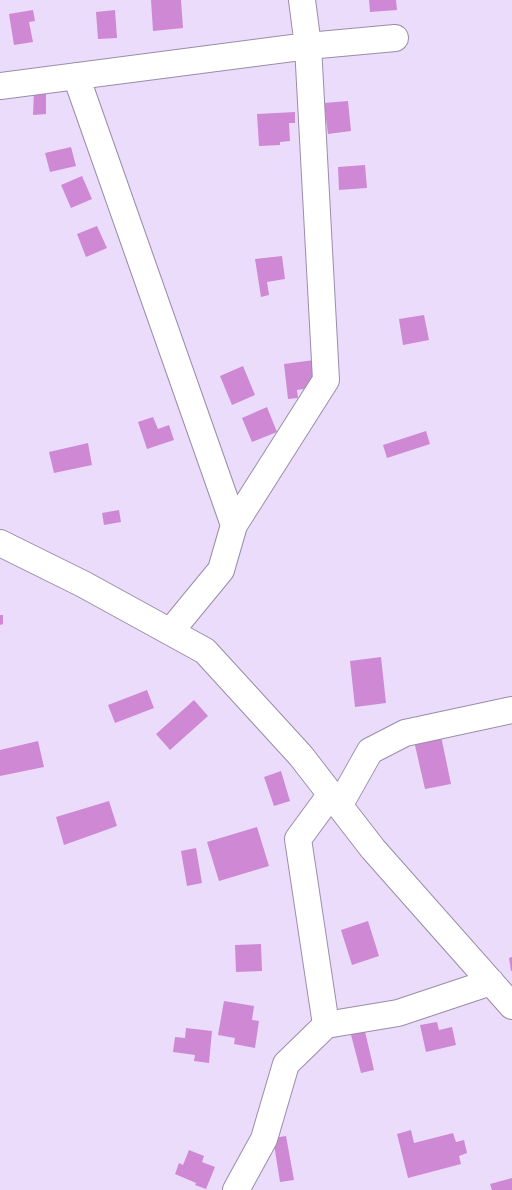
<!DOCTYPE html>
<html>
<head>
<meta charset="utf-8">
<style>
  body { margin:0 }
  canvas { display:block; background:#eadcfa }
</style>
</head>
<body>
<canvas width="512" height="1190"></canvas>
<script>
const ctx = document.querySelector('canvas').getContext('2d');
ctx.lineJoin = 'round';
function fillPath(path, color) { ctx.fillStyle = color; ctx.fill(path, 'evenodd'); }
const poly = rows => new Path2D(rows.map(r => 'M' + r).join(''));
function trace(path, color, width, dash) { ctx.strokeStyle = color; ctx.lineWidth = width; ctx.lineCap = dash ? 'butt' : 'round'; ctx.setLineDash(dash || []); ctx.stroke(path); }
fillPath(poly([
  [151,0,181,0,183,28,153,31],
  [369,0,396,0,397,10,370,12],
  [33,10,35,21,29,22,33,42,14,45,9,14],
  [115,10,117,38,98,39,96,12],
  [34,90,46,90,46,114,33,115],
  [348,101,351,131,328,134,324,103],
  [295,112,295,123,289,123,290,141,280,142,280,145,259,146,257,114],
  [71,147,76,166,50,172,45,153],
  [365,165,367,188,339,190,338,167],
  [82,176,92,199,71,208,61,185],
  [97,226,107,248,86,257,77,234],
  [282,256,285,279,267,282,269,295,261,297,255,259],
  [424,315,429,340,403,345,399,319],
  [314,360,318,387,297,390,298,398,288,399,284,364],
  [243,366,255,395,232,405,220,376],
  [267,407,277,432,252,442,242,418],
  [153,417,158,429,169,425,174,440,147,449,138,422],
  [426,431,430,444,387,458,383,445],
  [88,443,92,465,54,473,49,452],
  [119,510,121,522,104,525,102,513],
  [0,615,3,615,3,624,0,625],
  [381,657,386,703,355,707,350,661],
  [147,690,154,708,115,723,108,705],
  [194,700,208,716,170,750,156,734],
  [441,736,451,784,425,789,414,741],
  [38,741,44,767,0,776,0,750],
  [281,771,290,801,274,806,264,777],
  [109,801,117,826,64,845,56,817],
  [257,827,269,866,219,881,207,842],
  [196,848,202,883,187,886,181,851],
  [368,921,379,956,352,965,341,930],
  [261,944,262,971,236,972,235,945],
  [512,957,512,971,511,971,509,958],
  [224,1001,254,1006,252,1020,259,1021,255,1048,234,1044,235,1038,218,1035],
  [437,1022,439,1030,452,1027,456,1045,426,1052,420,1025],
  [364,1027,374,1070,361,1073,350,1031],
  [186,1028,212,1031,209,1063,194,1061,195,1055,173,1052,175,1037,185,1038],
  [411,1130,414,1143,453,1133,456,1142,464,1140,467,1153,459,1156,461,1164,408,1178,397,1134],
  [286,1136,294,1180,280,1182,273,1138],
  [189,1150,204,1156,202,1162,215,1167,206,1189,195,1185,196,1183,175,1174,179,1163,183,1165],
  [512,1178,512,1190,492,1190,490,1184]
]), '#cf89d4');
const minor = poly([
  [76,76,234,525],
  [0,86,308,46,395,38],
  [0,543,83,584,205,651,301,756,373,849,512,1006],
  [170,632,221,570,234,525,326,380,308,46,302,0],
  [331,794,298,839,326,1025,398,1013,491,982],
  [339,806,370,751,405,733,512,710],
  [236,1190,264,1139,286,1064,326,1025]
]);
trace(minor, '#9a8da9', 28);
trace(minor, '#fff', 26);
</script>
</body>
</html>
